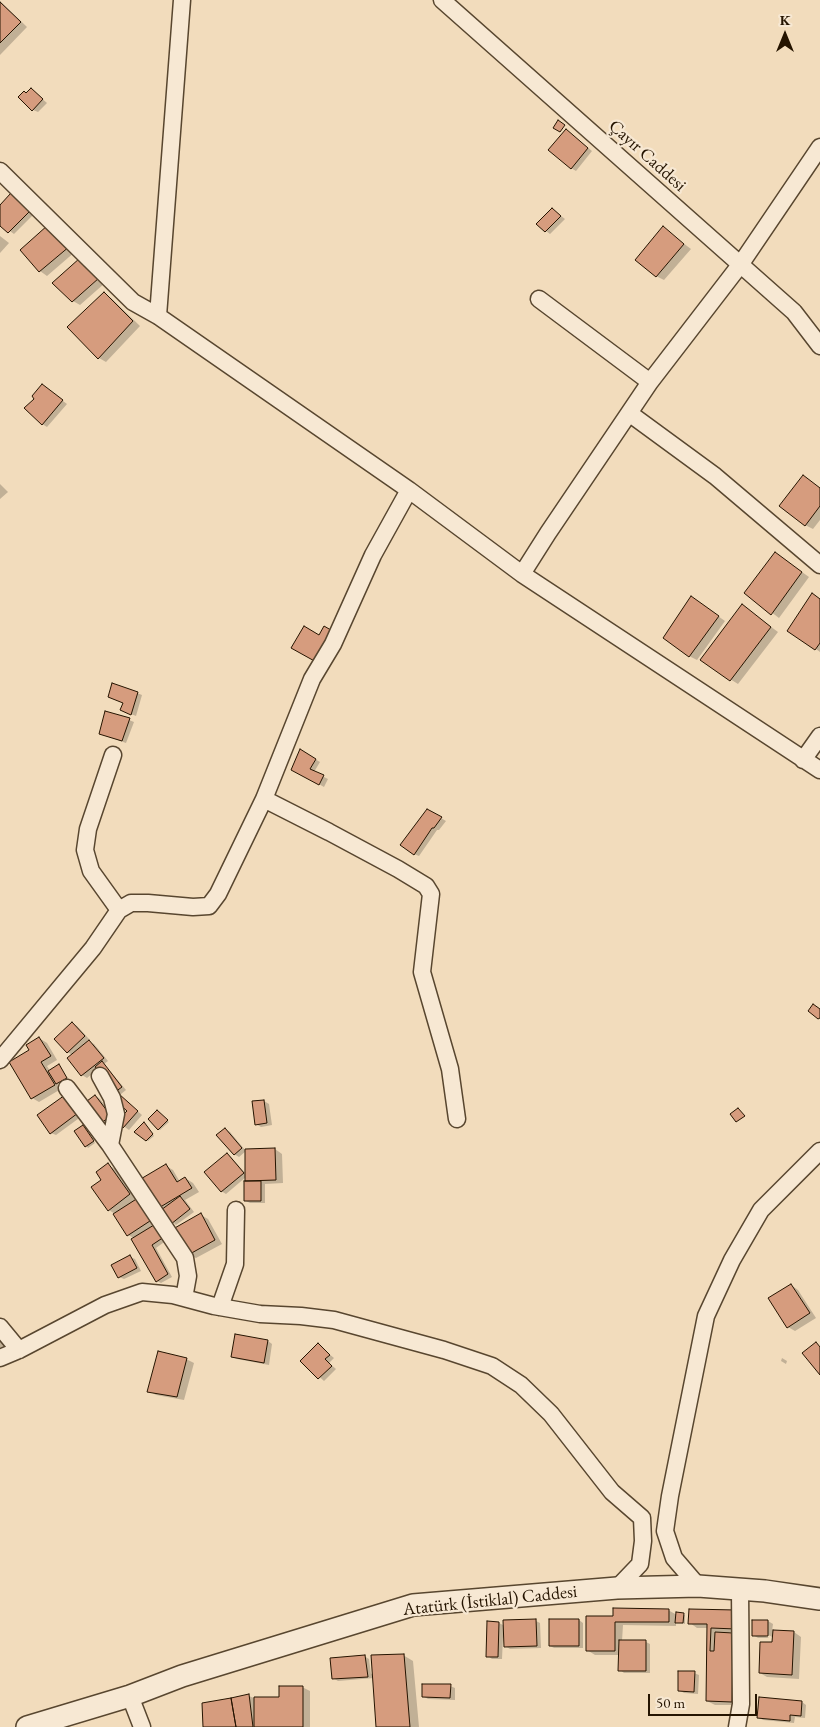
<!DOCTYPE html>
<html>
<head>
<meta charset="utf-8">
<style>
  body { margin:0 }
  #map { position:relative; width:820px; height:1727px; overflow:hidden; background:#f2dcbc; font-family:"EB Garamond",serif }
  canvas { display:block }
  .north { position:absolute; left:760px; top:10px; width:50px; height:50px; -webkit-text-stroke:4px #f7e8d3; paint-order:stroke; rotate:0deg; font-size:14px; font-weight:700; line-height:20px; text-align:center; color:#251400 }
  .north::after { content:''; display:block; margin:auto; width:18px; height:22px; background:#251400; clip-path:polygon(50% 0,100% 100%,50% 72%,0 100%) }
  .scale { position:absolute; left:648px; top:1694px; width:109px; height:22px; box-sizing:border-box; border:2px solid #251400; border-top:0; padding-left:6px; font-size:15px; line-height:18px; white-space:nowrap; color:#251400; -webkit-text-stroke:4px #f7e8d3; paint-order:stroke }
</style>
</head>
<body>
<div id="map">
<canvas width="820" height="1727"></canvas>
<div class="north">K</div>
<div class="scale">50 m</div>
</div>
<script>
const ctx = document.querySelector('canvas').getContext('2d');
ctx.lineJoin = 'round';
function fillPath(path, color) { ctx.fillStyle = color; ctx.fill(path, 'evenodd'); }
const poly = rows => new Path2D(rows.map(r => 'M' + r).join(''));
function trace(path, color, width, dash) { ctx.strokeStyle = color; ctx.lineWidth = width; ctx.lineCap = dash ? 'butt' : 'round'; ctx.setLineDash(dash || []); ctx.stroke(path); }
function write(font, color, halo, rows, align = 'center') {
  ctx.font = font + ' "EB Garamond",serif'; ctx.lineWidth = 4.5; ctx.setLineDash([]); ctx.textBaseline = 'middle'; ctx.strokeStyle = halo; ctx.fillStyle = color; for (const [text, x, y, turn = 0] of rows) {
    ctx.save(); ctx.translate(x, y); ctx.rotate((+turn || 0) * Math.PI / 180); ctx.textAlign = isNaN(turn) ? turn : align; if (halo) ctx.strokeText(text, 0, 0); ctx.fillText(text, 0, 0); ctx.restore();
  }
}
fillPath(poly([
  [0,1,27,27,0,55],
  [31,89,47,103,38,112,33,110,27,94],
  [571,134,592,151,576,171,571,168],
  [12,195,35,213,14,234,0,224,0,207],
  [552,209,565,219,550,234,546,231],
  [48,226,76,251,47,276,40,271,22,250],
  [663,228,691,249,664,280,656,276],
  [0,236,9,243,0,253],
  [81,260,105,283,80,305,73,301],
  [104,294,111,298,140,326,106,362,99,358],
  [47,389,67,404,47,427,42,424,36,400],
  [804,477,820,488,820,520,813,529,805,525],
  [0,484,8,492,0,499],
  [775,553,809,577,779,618,746,593],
  [820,599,820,652,816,649],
  [698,602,725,621,697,660,689,656],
  [743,606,778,632,738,684,730,679],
  [137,693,142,695,136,716,126,712,124,703],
  [129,720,134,722,126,743,106,736],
  [301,751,320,762,314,772,328,779,324,787,293,769],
  [427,810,446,821,439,830,437,830,419,856,414,854],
  [72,1023,77,1026,89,1039,87,1041,94,1044,108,1061,104,1064,126,1090,121,1094,116,1091,98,1069,87,1078,82,1075,68,1058,73,1055,67,1052],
  [39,1038,47,1043,57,1060,47,1066,50,1071,60,1067,68,1079,58,1084,61,1089,39,1102,32,1098,31,1050],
  [119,1095,142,1115,129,1130,118,1122,129,1111],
  [96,1096,100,1099,115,1119,100,1130],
  [65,1097,82,1116,56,1135,51,1133],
  [264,1101,269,1104,272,1125,261,1127,256,1124],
  [159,1113,169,1122,160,1130,158,1129],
  [146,1125,154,1136,148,1141,146,1140],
  [83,1126,95,1143,88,1148,76,1131],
  [225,1129,230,1132,245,1150,275,1149,282,1154,283,1183,265,1184,265,1203,250,1203,246,1201,250,1182,247,1180,246,1177,226,1194,221,1191,227,1154,231,1157,246,1174,246,1151,239,1157,234,1154],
  [108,1165,115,1169,137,1200,157,1222,152,1226,159,1230,167,1240,156,1248,172,1277,161,1283,157,1281,134,1238,128,1235,115,1214,109,1210,103,1180],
  [166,1166,173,1170,180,1182,185,1178,193,1183,199,1192,185,1200,194,1212,176,1225,158,1208],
  [201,1215,208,1219,222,1244,196,1258,188,1254],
  [130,1257,135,1259,141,1271,124,1279,119,1277],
  [791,1285,798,1290,816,1318,795,1331,788,1327],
  [0,1337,10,1357,0,1361],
  [268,1341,272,1344,269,1365,237,1359,232,1357],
  [318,1345,334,1358,329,1363,336,1369,324,1381,302,1361],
  [782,1358,787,1361,786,1364,781,1361],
  [186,1359,194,1363,184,1400,156,1395,149,1391],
  [668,1610,677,1615,685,1615,685,1624,676,1622,676,1626,623,1625,622,1641,646,1642,650,1644,650,1673,624,1673,620,1670,620,1655,595,1655,587,1650,614,1618],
  [690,1611,743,1632,729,1632,740,1638,739,1705,715,1705,707,1701,708,1628,697,1628,690,1623],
  [579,1620,583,1623,583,1648,554,1648,550,1646],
  [536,1621,540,1623,541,1648,510,1649,505,1646,505,1637,503,1637,502,1659,492,1659,488,1656,499,1623,505,1626],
  [768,1621,773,1624,772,1631,794,1632,801,1637,799,1679,767,1677,760,1673,773,1644,774,1638,763,1632,762,1634,769,1638,758,1638,753,1635],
  [403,1655,413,1661,419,1727,377,1727,374,1678,338,1681,333,1678,364,1656,369,1659,371,1674],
  [694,1673,699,1675,698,1694,684,1693,679,1690],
  [450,1686,455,1688,455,1700,428,1699,423,1696],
  [302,1687,310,1691,310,1727,204,1727,249,1696,256,1699,281,1698],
  [802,1702,806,1705,805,1718,795,1717,794,1723,763,1720,758,1717]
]), '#0003');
const building = poly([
  [0,2,21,22,0,43,0,2],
  [31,88,43,99,32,111,18,97,24,91,26,93,31,88],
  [558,120,565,125,560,132,553,128,558,120],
  [566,129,588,148,571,169,548,150,566,129],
  [11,193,31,210,8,233,0,226,0,205,11,193],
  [552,208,561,216,545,232,536,224,552,208],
  [48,225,70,246,39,272,20,250,48,225],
  [663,226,684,244,656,277,635,260,663,226],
  [80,258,99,278,72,302,52,283,80,258],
  [104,292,133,321,98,359,67,327,104,292],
  [42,384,63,400,42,425,24,408,34,399,32,396,42,384],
  [803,475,820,488,820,506,805,526,779,506,803,475],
  [775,552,802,572,771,615,744,593,775,552],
  [812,593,820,599,820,643,815,650,787,631,812,593],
  [691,596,719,616,689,657,663,638,691,596],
  [742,604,771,627,730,681,700,660,742,604],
  [304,626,319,635,324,626,336,633,318,663,291,648,304,626],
  [112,683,138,692,131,715,120,710,123,703,108,697,112,683],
  [105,711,130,718,122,741,99,734,105,711],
  [300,749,316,759,310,769,324,775,319,785,291,770,300,749],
  [427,809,442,817,434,828,432,828,414,855,400,845,427,809],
  [813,1004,820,1009,820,1018,818,1019,808,1011,813,1004],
  [72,1022,85,1036,67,1053,54,1039,72,1022],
  [39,1037,51,1056,41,1062,55,1085,31,1099,9,1062,29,1050,26,1045,39,1037],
  [89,1040,104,1058,81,1076,67,1058,89,1040],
  [102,1061,122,1087,115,1092,95,1067,102,1061],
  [59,1064,67,1078,56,1084,48,1071,59,1064],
  [119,1094,138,1111,123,1128,116,1122,127,1111,114,1099,119,1094],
  [65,1095,78,1113,50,1134,37,1115,65,1095],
  [95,1095,111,1116,94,1128,79,1107,95,1095],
  [264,1100,267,1123,255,1125,252,1101,264,1100],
  [738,1108,745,1116,736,1122,730,1114,738,1108],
  [157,1110,168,1120,158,1130,148,1119,157,1110],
  [144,1122,153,1134,146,1141,134,1132,144,1122],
  [83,1125,94,1141,85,1147,74,1131,83,1125],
  [225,1128,242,1148,234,1155,216,1135,225,1128],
  [275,1148,276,1180,245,1181,245,1149,275,1148],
  [227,1153,244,1173,221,1192,204,1172,227,1153],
  [108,1163,130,1194,108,1211,91,1187,101,1180,96,1172,108,1163],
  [166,1164,177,1182,185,1177,192,1188,157,1209,139,1180,166,1164],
  [244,1181,261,1181,261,1201,244,1201,244,1181],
  [180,1196,190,1209,171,1224,161,1210,180,1196],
  [138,1198,153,1219,127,1236,113,1214,138,1198],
  [201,1213,215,1240,188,1255,173,1229,201,1213],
  [154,1225,164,1237,152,1245,168,1274,156,1282,131,1239,154,1225],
  [130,1255,137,1268,118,1278,111,1265,130,1255],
  [791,1284,810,1313,787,1328,768,1298,791,1284],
  [235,1334,268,1340,264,1363,231,1357,235,1334],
  [816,1342,820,1347,820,1375,802,1353,816,1342],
  [318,1343,330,1355,325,1359,332,1366,318,1379,300,1361,318,1343],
  [158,1351,187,1358,177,1397,147,1392,158,1351],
  [613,1608,669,1609,669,1622,615,1622,615,1651,586,1651,586,1616,613,1616,613,1608],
  [689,1609,736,1610,736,1629,711,1628,710,1651,714,1651,715,1632,733,1633,732,1702,706,1701,707,1624,688,1624,689,1609],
  [676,1612,684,1613,683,1623,675,1623,676,1612],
  [536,1619,537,1646,504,1647,503,1620,536,1619],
  [549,1619,579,1619,579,1646,549,1646,549,1619],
  [752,1620,768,1620,768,1636,752,1636,752,1620],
  [487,1621,499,1622,498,1657,486,1657,487,1621],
  [773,1630,794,1631,792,1675,759,1673,760,1642,772,1642,773,1630],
  [619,1640,646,1640,646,1671,618,1671,619,1640],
  [404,1654,410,1727,376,1727,371,1655,404,1654],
  [365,1655,368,1677,332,1679,330,1658,365,1655],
  [678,1671,695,1671,694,1692,678,1691,678,1671],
  [422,1684,451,1684,450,1698,422,1697,422,1684],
  [279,1686,303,1686,303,1727,254,1727,254,1697,279,1697,279,1686],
  [249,1694,253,1727,236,1727,231,1698,249,1694],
  [759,1697,802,1701,801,1716,790,1715,790,1721,757,1718,759,1697],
  [231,1698,236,1727,203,1727,202,1703,231,1698]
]);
fillPath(building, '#d69c7e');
trace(building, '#251400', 1);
const minor = poly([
  [442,0,794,312,820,346],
  [0,171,133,302,158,316,409,490,522,574,820,770],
  [539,299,650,382],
  [158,316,182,0],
  [629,413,715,476,820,565],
  [522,574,548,533,650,382,740,265,820,147],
  [113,755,88,829,85,850,91,871,119,910],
  [803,760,820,736],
  [264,799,329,832,398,869,426,886,431,894,422,972,450,1069,457,1119],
  [0,1060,93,948,119,910,131,903,148,903,193,907,209,906,218,894,264,799,312,679,333,644,373,555,409,490],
  [100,1076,112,1098,116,1114,110,1145],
  [67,1088,110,1145,185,1258,188,1276,184,1298],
  [220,1307,235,1264,236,1210],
  [0,1327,19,1350],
  [0,1358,19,1350,105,1305,142,1292,173,1295,214,1306,260,1314,301,1316,334,1320,444,1350,492,1366,521,1385,551,1414,612,1492,642,1518,643,1541,640,1564,617,1588],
  [698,1586,674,1558,665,1531,670,1496,706,1316,732,1260,761,1210,820,1151],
  [130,1696,142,1727],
  [737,1727,741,1704,740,1590]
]);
const tertiary = poly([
  [27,1727,130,1696,182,1676,413,1605,617,1588,698,1586,765,1591,820,1599]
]);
trace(minor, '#58462f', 19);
trace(tertiary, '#58462f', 24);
trace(minor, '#f7e8d3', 16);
trace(tertiary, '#f7e8d3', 21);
write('18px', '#251400', '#f7e8d3', [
  ["Çayır Caddesi",647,156,42],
  ["Atatürk (İstiklal) Caddesi",490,1601,-6]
]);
</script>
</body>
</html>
